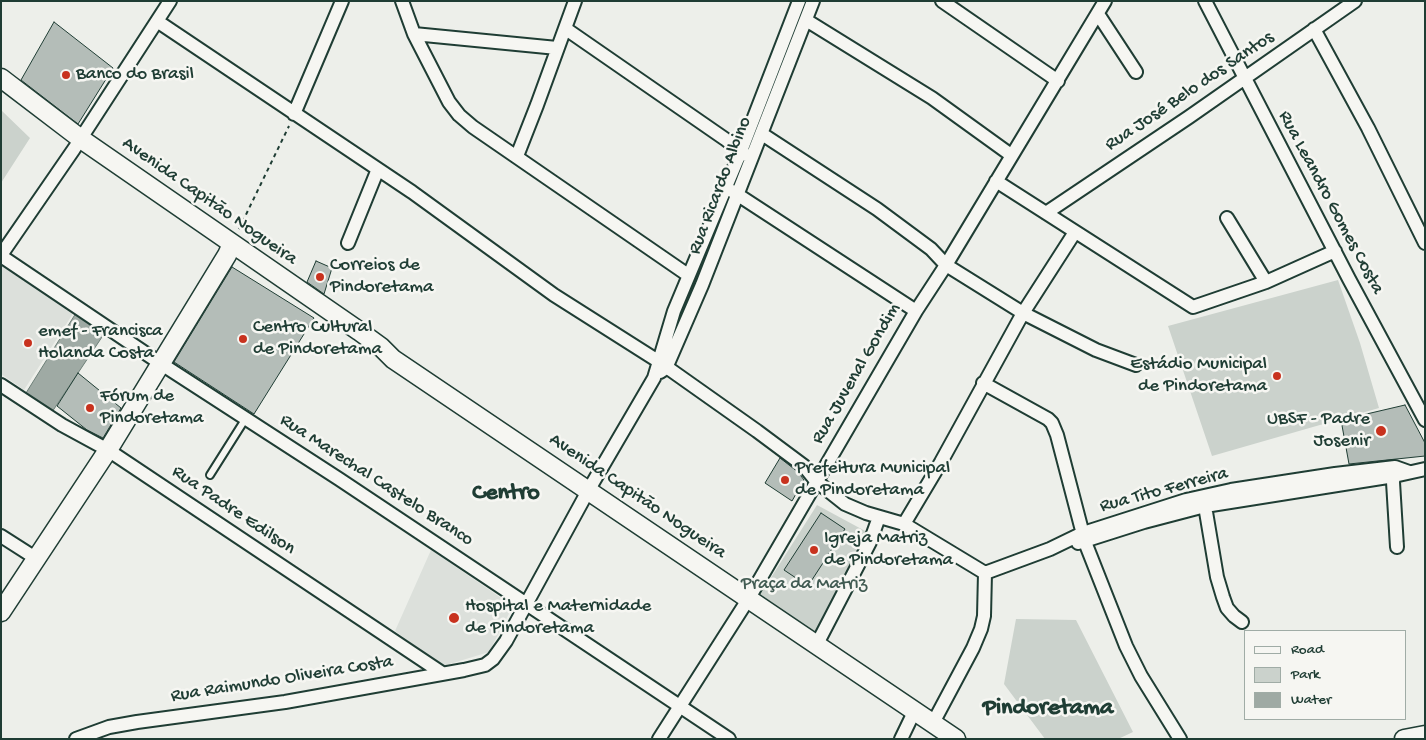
<!DOCTYPE html>
<html>
<head>
<meta charset="utf-8">
<style>
  body { margin:0 }
  #map { position:relative; width:1426px; height:740px; overflow:hidden; background:#edefea; font-family:"Gochi Hand",sans-serif }
  canvas { display:block }
  .frame { position:absolute; inset:0; border:2px solid #1f3d34; pointer-events:none }
  .legend { position:absolute; left:1244px; top:630px; width:162px; height:90px; box-sizing:border-box; background:#f6f6f2; border:1px solid #a0aca6; margin:0; padding:6px 9px; list-style:none; font-size:15px; color:#1f3d34 }
  .legend li { display:flex; align-items:center; gap:10px; height:25px }
  .legend b { width:25px; border:1px solid #a0aca6 }
</style>
</head>
<body>
<div id="map">
<canvas width="1426" height="740"></canvas>
<div class="frame"></div>
<ul class="legend">
<li><b style="height:6px;background:#f6f6f2"></b>Road</li>
<li><b style="height:14px;background:#cbd2cc"></b>Park</li>
<li><b style="height:14px;background:#9faaa4"></b>Water</li>
</ul>
</div>
<script>
const ctx = document.querySelector('canvas').getContext('2d');
ctx.lineJoin = 'round';
function fillPath(path, color) { ctx.fillStyle = color; ctx.fill(path, 'evenodd'); }
const poly = rows => new Path2D(rows.map(r => 'M' + r).join(''));
function trace(path, color, width, dash) { ctx.strokeStyle = color; ctx.lineWidth = width; ctx.lineCap = dash ? 'butt' : 'round'; ctx.setLineDash(dash || []); ctx.stroke(path); }
function write(font, color, halo, rows, align = 'center') {
  ctx.font = font + ' "Gochi Hand",sans-serif'; ctx.lineWidth = 5; ctx.setLineDash([]); ctx.textBaseline = 'middle'; ctx.strokeStyle = halo; ctx.fillStyle = color; for (const [text, x, y, turn = 0] of rows) {
    ctx.save(); ctx.translate(x, y); ctx.rotate((+turn || 0) * Math.PI / 180); ctx.textAlign = isNaN(turn) ? turn : align; if (halo) ctx.strokeText(text, 0, 0); ctx.fillText(text, 0, 0); ctx.restore();
  }
}
fillPath(poly([
  [1,266,74,312,24,390,1,374],
  [431,550,513,606,489,652,443,666,395,631]
]), '#dce0db');
fillPath(poly([
  [1,110,30,138,1,183],
  [1338,280,1360,343,1379,408,1212,456,1168,326],
  [817,505,867,532,815,634,760,595],
  [1016,619,1076,620,1133,732,1118,739,1045,739,1004,684]
]), '#cbd2cc');
const water = poly([
  [76,313,104,334,52,412,26,393,76,313]
]);
fillPath(water, '#9faaa4');
trace(water, '#6c7e77', 1);
const building = poly([
  [54,22,113,68,78,124,21,80,54,22],
  [316,261,332,268,324,294,307,282,316,261],
  [232,267,314,318,254,414,174,362,232,267],
  [78,373,121,408,103,438,87,430,57,406,78,373],
  [1405,405,1425,443,1425,456,1349,464,1341,420,1405,405],
  [780,458,798,472,804,480,792,501,765,483,780,458],
  [821,513,845,529,808,586,784,570,821,513]
]);
fillPath(building, '#b4bdb8');
trace(building, '#1f3d34', 1);
const service = poly([
  [210,475,246,418]
]);
const minor = poly([
  [402,1,414,34,449,102,459,115,473,127,688,275],
  [942,1,1058,81],
  [1205,1,1349,279,1425,420],
  [1098,14,1136,72],
  [806,20,932,98,1011,155],
  [157,21,412,192,554,295,658,361,757,431,804,466,816,481,845,504,866,513,904,524,985,573,984,616,981,629,973,648,933,723],
  [566,29,725,139,746,155],
  [1314,29,1368,128,1425,243],
  [414,34,557,48],
  [294,114,342,1],
  [762,134,877,209,931,249,946,265,1023,313,1096,350,1136,365],
  [517,156,537,105,575,1],
  [996,181,1193,307,1266,282,1335,251],
  [732,191,916,311],
  [1046,213,1189,117,1355,1],
  [1227,218,1266,282],
  [348,243,378,169],
  [1,255,74,149,170,1],
  [1,256,160,363,339,479,729,739],
  [660,372,666,368,702,285,813,1],
  [983,383,1048,419,1052,423,1057,435,1085,542,1126,646,1141,676,1180,739],
  [1,385,62,425,108,450,442,673],
  [1395,470,1393,482,1397,547],
  [1205,506,1217,577,1223,597,1227,608,1234,616,1242,622],
  [904,524,941,462,1023,313,1075,232],
  [1,536,37,559],
  [1078,543,1144,522,1205,506,1394,476,1425,469],
  [985,573,1050,549,1083,533,1186,500,1231,490,1335,474,1395,467,1409,472],
  [817,644,870,542,879,517],
  [76,739,109,727,137,722,285,702,464,670,485,665,493,659,506,641,588,491,654,378,674,311,741,151,799,1],
  [659,739,749,598,916,311,946,265,1105,1],
  [901,739,915,710]
]);
const secondary = poly([
  [1,78,81,139,359,331,381,347,393,359,956,739],
  [1,612,108,450,227,255,232,244],
  [1404,739,1425,735]
]);
trace(service, '#1f3d34', 10);
trace(minor, '#1f3d34', 16);
trace(secondary, '#1f3d34', 21);
trace(poly([
  [239,229,289,126]
]), '#1f3d34', 2, [4, 4]);
trace(service, '#f6f6f2', 6);
trace(minor, '#f6f6f2', 12);
trace(secondary, '#f6f6f2', 18);
for (const [x, y, r, color] of [
  [66,75,5,"#c8321e"],
  [320,277,5,"#c8321e"],
  [243,339,5,"#c8321e"],
  [28,343,5,"#c8321e"],
  [1277,376,5,"#c8321e"],
  [90,408,5,"#c8321e"],
  [1381,431,6,"#c8321e"],
  [785,480,5,"#c8321e"],
  [814,550,5,"#c8321e"],
  [454,618,6,"#c8321e"]
]) { const dot = new Path2D(); dot.arc(x, y, r, 0, 2 * Math.PI); ctx.fillStyle = color; ctx.fill(dot); trace(dot, '#f6f6f2', 2); }
write('19px', '#1f3d34', '#f6f6f2', [
  ["Banco do Brasil",76,75],
  ["Correios de",330,266],
  ["Pindoretama",330,288],
  ["Centro Cultural",253,328],
  ["de Pindoretama",253,350],
  ["emef - Francisca",38,332],
  ["Holanda Costa",38,354],
  ["Estádio Municipal",1267,365,"right"],
  ["de Pindoretama",1267,387,"right"],
  ["Fórum de",100,397],
  ["Pindoretama",100,419],
  ["UBSF - Padre",1370,420,"right"],
  ["Josenir",1370,442,"right"],
  ["Prefeitura Municipal",795,469],
  ["de Pindoretama",795,491],
  ["Igreja Matriz",824,539],
  ["de Pindoretama",824,561],
  ["Hospital e Maternidade",465,607],
  ["de Pindoretama",465,629]
], 'left');
write('19px', '#1f3d34', '#f6f6f2', [
  ["Rua José Belo dos Santos",1190,92,-34],
  ["Rua Ricardo Albino",721,186,-69],
  ["Avenida Capitão Nogueira",209,202,35],
  ["Rua Leandro Gomes Costa",1330,203,62],
  ["Rua Juvenal Gondim",857,374,-60],
  ["Rua Marechal Castelo Branco",376,481,33],
  ["Rua Tito Ferreira",1164,491,-15],
  ["Avenida Capitão Nogueira",637,497,34],
  ["Rua Padre Edilson",233,511,34],
  ["Rua Raimundo Oliveira Costa",282,680,-9]
]);
write('19px', '#415b52', '#f6f6f2', [
  ["Praça da Matriz",804,585]
]);
write('bold 24px', '#1f3d34', '#f6f6f2', [
  ["Centro",506,494],
  ["Pindoretama",1048,709]
]);
</script>
</body>
</html>
